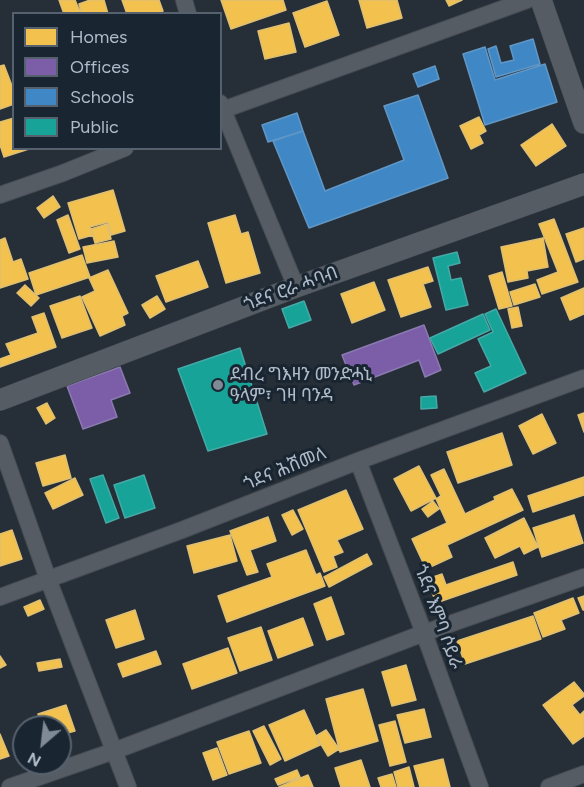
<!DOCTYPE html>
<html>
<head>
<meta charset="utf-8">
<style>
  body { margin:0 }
  #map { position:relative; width:584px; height:787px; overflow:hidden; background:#262f37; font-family:Figtree,sans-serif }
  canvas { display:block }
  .legend { position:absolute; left:12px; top:12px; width:210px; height:138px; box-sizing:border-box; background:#192531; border:2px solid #55616e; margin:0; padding:8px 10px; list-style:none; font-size:18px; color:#afbbc9 }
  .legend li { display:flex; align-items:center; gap:12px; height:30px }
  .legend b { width:30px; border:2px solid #55616e }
  .north { position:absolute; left:12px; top:715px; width:60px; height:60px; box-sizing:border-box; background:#192531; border:2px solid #55616e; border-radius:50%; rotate:208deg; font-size:16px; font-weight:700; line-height:24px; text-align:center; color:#afbbc9 }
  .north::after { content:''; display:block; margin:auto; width:21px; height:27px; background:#7f8a96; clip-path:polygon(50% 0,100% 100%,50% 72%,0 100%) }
</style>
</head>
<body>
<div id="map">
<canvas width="584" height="787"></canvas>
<ul class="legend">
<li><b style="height:16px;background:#f2c14e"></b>Homes</li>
<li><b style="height:16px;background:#7b5ea7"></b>Offices</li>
<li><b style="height:16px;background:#3f88c5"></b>Schools</li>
<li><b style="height:16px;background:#17a398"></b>Public</li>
</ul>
<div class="north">N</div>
</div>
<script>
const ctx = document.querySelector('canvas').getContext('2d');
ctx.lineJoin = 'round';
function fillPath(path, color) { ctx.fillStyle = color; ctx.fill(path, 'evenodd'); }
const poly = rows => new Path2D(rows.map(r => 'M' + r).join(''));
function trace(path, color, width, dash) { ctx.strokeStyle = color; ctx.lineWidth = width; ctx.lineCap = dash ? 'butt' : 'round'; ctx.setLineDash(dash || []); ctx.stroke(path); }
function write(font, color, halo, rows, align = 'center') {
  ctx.font = font + ' Figtree,"Noto Sans Ethiopic",sans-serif'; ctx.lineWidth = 6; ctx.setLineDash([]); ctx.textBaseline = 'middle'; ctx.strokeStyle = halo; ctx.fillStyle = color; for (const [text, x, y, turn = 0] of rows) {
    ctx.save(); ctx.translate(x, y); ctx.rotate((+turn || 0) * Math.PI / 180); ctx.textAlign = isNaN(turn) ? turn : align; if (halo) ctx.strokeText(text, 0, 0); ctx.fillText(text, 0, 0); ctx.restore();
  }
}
const homes = poly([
  [59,0,75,0,81,14,64,14,59,0],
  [90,0,104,0,108,14,82,14,79,4,90,0],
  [122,0,159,0,163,11,156,14,127,14,122,0],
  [221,0,283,0,286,10,231,29,221,0],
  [359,0,397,0,402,18,367,28,359,0],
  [446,0,462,0,449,6,446,0],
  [327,1,339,35,305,47,293,13,327,1],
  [289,23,296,52,265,59,258,31,289,23],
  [4,65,14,91,14,104,0,109,0,66,4,65],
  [479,117,486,131,479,135,483,143,471,149,460,126,479,117],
  [14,118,14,148,32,148,4,157,0,145,0,122,14,118],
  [552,124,566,146,536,166,521,145,552,124],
  [113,190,125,231,111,235,108,222,90,227,93,235,79,239,68,203,113,190],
  [53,196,60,207,44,218,37,208,53,196],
  [68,215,80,249,69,253,57,220,68,215],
  [235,215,241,234,248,232,260,273,226,283,208,223,235,215],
  [554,219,578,282,542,294,537,280,558,272,539,224,554,219],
  [107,224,111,239,95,243,91,229,107,224],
  [584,228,584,259,576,262,566,234,584,228],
  [5,238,13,262,21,259,28,279,0,288,0,240,5,238],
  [543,238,548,267,527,271,528,278,508,282,501,247,543,238],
  [114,241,118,257,87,263,83,247,114,241],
  [82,255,90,277,36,295,29,273,82,255],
  [198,261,208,287,166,302,156,276,198,261],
  [428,267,433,281,423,284,431,307,401,317,388,280,428,267],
  [108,270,128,313,122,316,125,325,100,336,82,297,95,291,89,278,108,270],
  [502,272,512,306,499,309,489,276,502,272],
  [374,282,385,310,352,323,341,294,374,282],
  [535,284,540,297,514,305,510,292,535,284],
  [25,285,39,298,31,306,17,293,25,285],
  [584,288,584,314,570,320,561,298,584,288],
  [80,296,92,328,62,338,50,306,80,296],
  [157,296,165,309,150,318,142,305,157,296],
  [518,307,522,326,512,328,508,309,518,307],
  [44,313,56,347,0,367,0,359,11,355,6,344,38,333,32,317,44,313],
  [47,403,55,418,46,424,37,408,47,403],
  [584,413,584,432,578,415,584,413],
  [542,414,556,443,533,454,519,426,542,414],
  [502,433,512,465,458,483,447,452,502,433],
  [65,455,71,478,43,486,36,463,65,455],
  [419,466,436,498,411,511,394,479,419,466],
  [444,469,465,514,495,500,494,497,512,489,523,510,447,545,452,557,426,569,412,539,447,523,436,499,441,496,431,475,444,469],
  [584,477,584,495,533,512,528,496,584,477],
  [75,478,83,495,53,509,45,493,75,478],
  [346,490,363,529,337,540,343,552,333,556,337,567,324,572,298,510,346,490],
  [433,501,439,509,428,517,422,509,433,501],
  [293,510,303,529,292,535,282,515,293,510],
  [574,515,583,543,542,557,533,528,574,515],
  [268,517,276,541,250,550,258,572,247,575,230,531,268,517],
  [524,518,538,547,524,554,520,546,495,558,485,538,524,518],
  [12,530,22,559,0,566,0,534,12,530],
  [230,535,237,561,194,573,187,546,230,535],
  [306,550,316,575,320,573,325,586,227,622,218,596,272,577,267,564,306,550],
  [367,554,372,564,329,587,324,577,367,554],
  [513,562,517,575,436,603,427,579,442,574,446,585,513,562],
  [584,596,584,610,583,610,578,598,584,596],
  [331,597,344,634,327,640,314,604,331,597],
  [573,598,579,613,561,620,565,629,543,637,534,613,573,598],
  [40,600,44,609,28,616,24,607,40,600],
  [135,610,144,639,116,648,106,620,135,610],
  [533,616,541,639,465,664,457,641,533,616],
  [303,618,313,645,278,658,268,631,303,618],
  [261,627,272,660,240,671,228,638,261,627],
  [228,648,237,673,192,689,183,664,228,648],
  [156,651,161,664,123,677,118,664,156,651],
  [0,656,6,665,0,668,0,656],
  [60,659,62,667,39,671,37,663,60,659],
  [406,665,416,700,392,706,382,672,406,665],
  [574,682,584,694,584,696,572,705,580,715,584,711,584,736,573,744,543,705,574,682],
  [363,689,378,741,340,752,326,699,363,689],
  [66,705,75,731,60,735,60,727,42,727,38,714,66,705],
  [424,709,431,737,405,743,397,715,424,709],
  [304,710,320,745,285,761,269,725,304,710],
  [395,721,406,762,390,766,379,725,395,721],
  [264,726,281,759,270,765,253,731,264,726],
  [326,730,339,749,328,756,316,736,326,730],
  [249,731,261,763,229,774,217,742,249,731],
  [0,734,9,756,0,759,0,734],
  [217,748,227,775,213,780,203,753,217,748],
  [443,759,450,787,420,787,414,766,443,759],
  [361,760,370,787,341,787,335,768,361,760],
  [409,767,414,787,398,787,394,772,409,767],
  [297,770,300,777,278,785,275,779,297,770],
  [392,774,396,787,381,787,378,778,392,774],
  [308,775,313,787,279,787,308,775]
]);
fillPath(homes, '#f2c14e');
trace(homes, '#debf73', 1.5);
const offices = poly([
  [424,325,441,370,425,377,419,360,354,385,342,355,424,325],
  [120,367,130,393,111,400,117,417,83,429,67,386,120,367]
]);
fillPath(offices, '#7b5ea7');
trace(offices, '#8b7ab1', 1.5);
const schools = poly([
  [533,39,540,64,496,77,488,49,496,46,501,63,514,60,510,46,533,39],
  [485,47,495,80,545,64,557,102,485,125,463,54,485,47],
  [435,66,439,79,418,87,413,74,435,66],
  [418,95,448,178,309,228,273,141,303,131,325,191,404,160,384,106,418,95],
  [297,113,303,131,268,142,262,125,297,113]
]);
fillPath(schools, '#3f88c5');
trace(schools, '#6197c6', 1.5);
const public = poly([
  [457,252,460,263,448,266,451,280,461,278,468,305,446,310,433,258,457,252],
  [304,301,311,320,289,328,282,309,304,301],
  [496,309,526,373,484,392,475,373,491,366,478,339,493,332,485,314,496,309],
  [483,314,490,330,438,354,430,338,483,314],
  [240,348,267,434,208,451,178,369,240,348],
  [436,396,437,408,421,409,421,397,436,396],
  [103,475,119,518,106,523,90,479,103,475],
  [144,475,155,508,125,518,114,485,144,475]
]);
fillPath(public, '#17a398');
trace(public, '#45aaa7', 1.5);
const minor = poly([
  [184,0,188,14],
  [220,103,296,287],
  [220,111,527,0],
  [0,195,63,173,125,148],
  [0,443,48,579,128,787],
  [358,461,424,633,480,787],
  [0,597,182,530,358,461,584,378],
  [10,787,114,751,424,633,584,577],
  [549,787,584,774]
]);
const tertiary = poly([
  [541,0,584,123],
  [0,400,296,287,584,184]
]);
trace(minor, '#454b51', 18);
trace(tertiary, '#454b51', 22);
trace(minor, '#565c64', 16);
trace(tertiary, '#565c64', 21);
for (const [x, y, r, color] of [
  [218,385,6,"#7f8a96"]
]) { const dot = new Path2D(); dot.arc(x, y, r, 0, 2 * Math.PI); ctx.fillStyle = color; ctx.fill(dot); trace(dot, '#192531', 2); }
write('18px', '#afbbc9', '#192531', [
  ["ጎደና ሮራ ሓባብ",291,289,-20],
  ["ጎደና ሕሽመለ",285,469,-22],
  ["ጎደና እምባ ሶይራ",438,617,70]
]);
write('18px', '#afbbc9', '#192531', [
  ["ደብረ ግእዛን መንድሓኒ",230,375],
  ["ዓላም፣ ገዛ ባንዳ",230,396]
], 'left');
</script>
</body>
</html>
